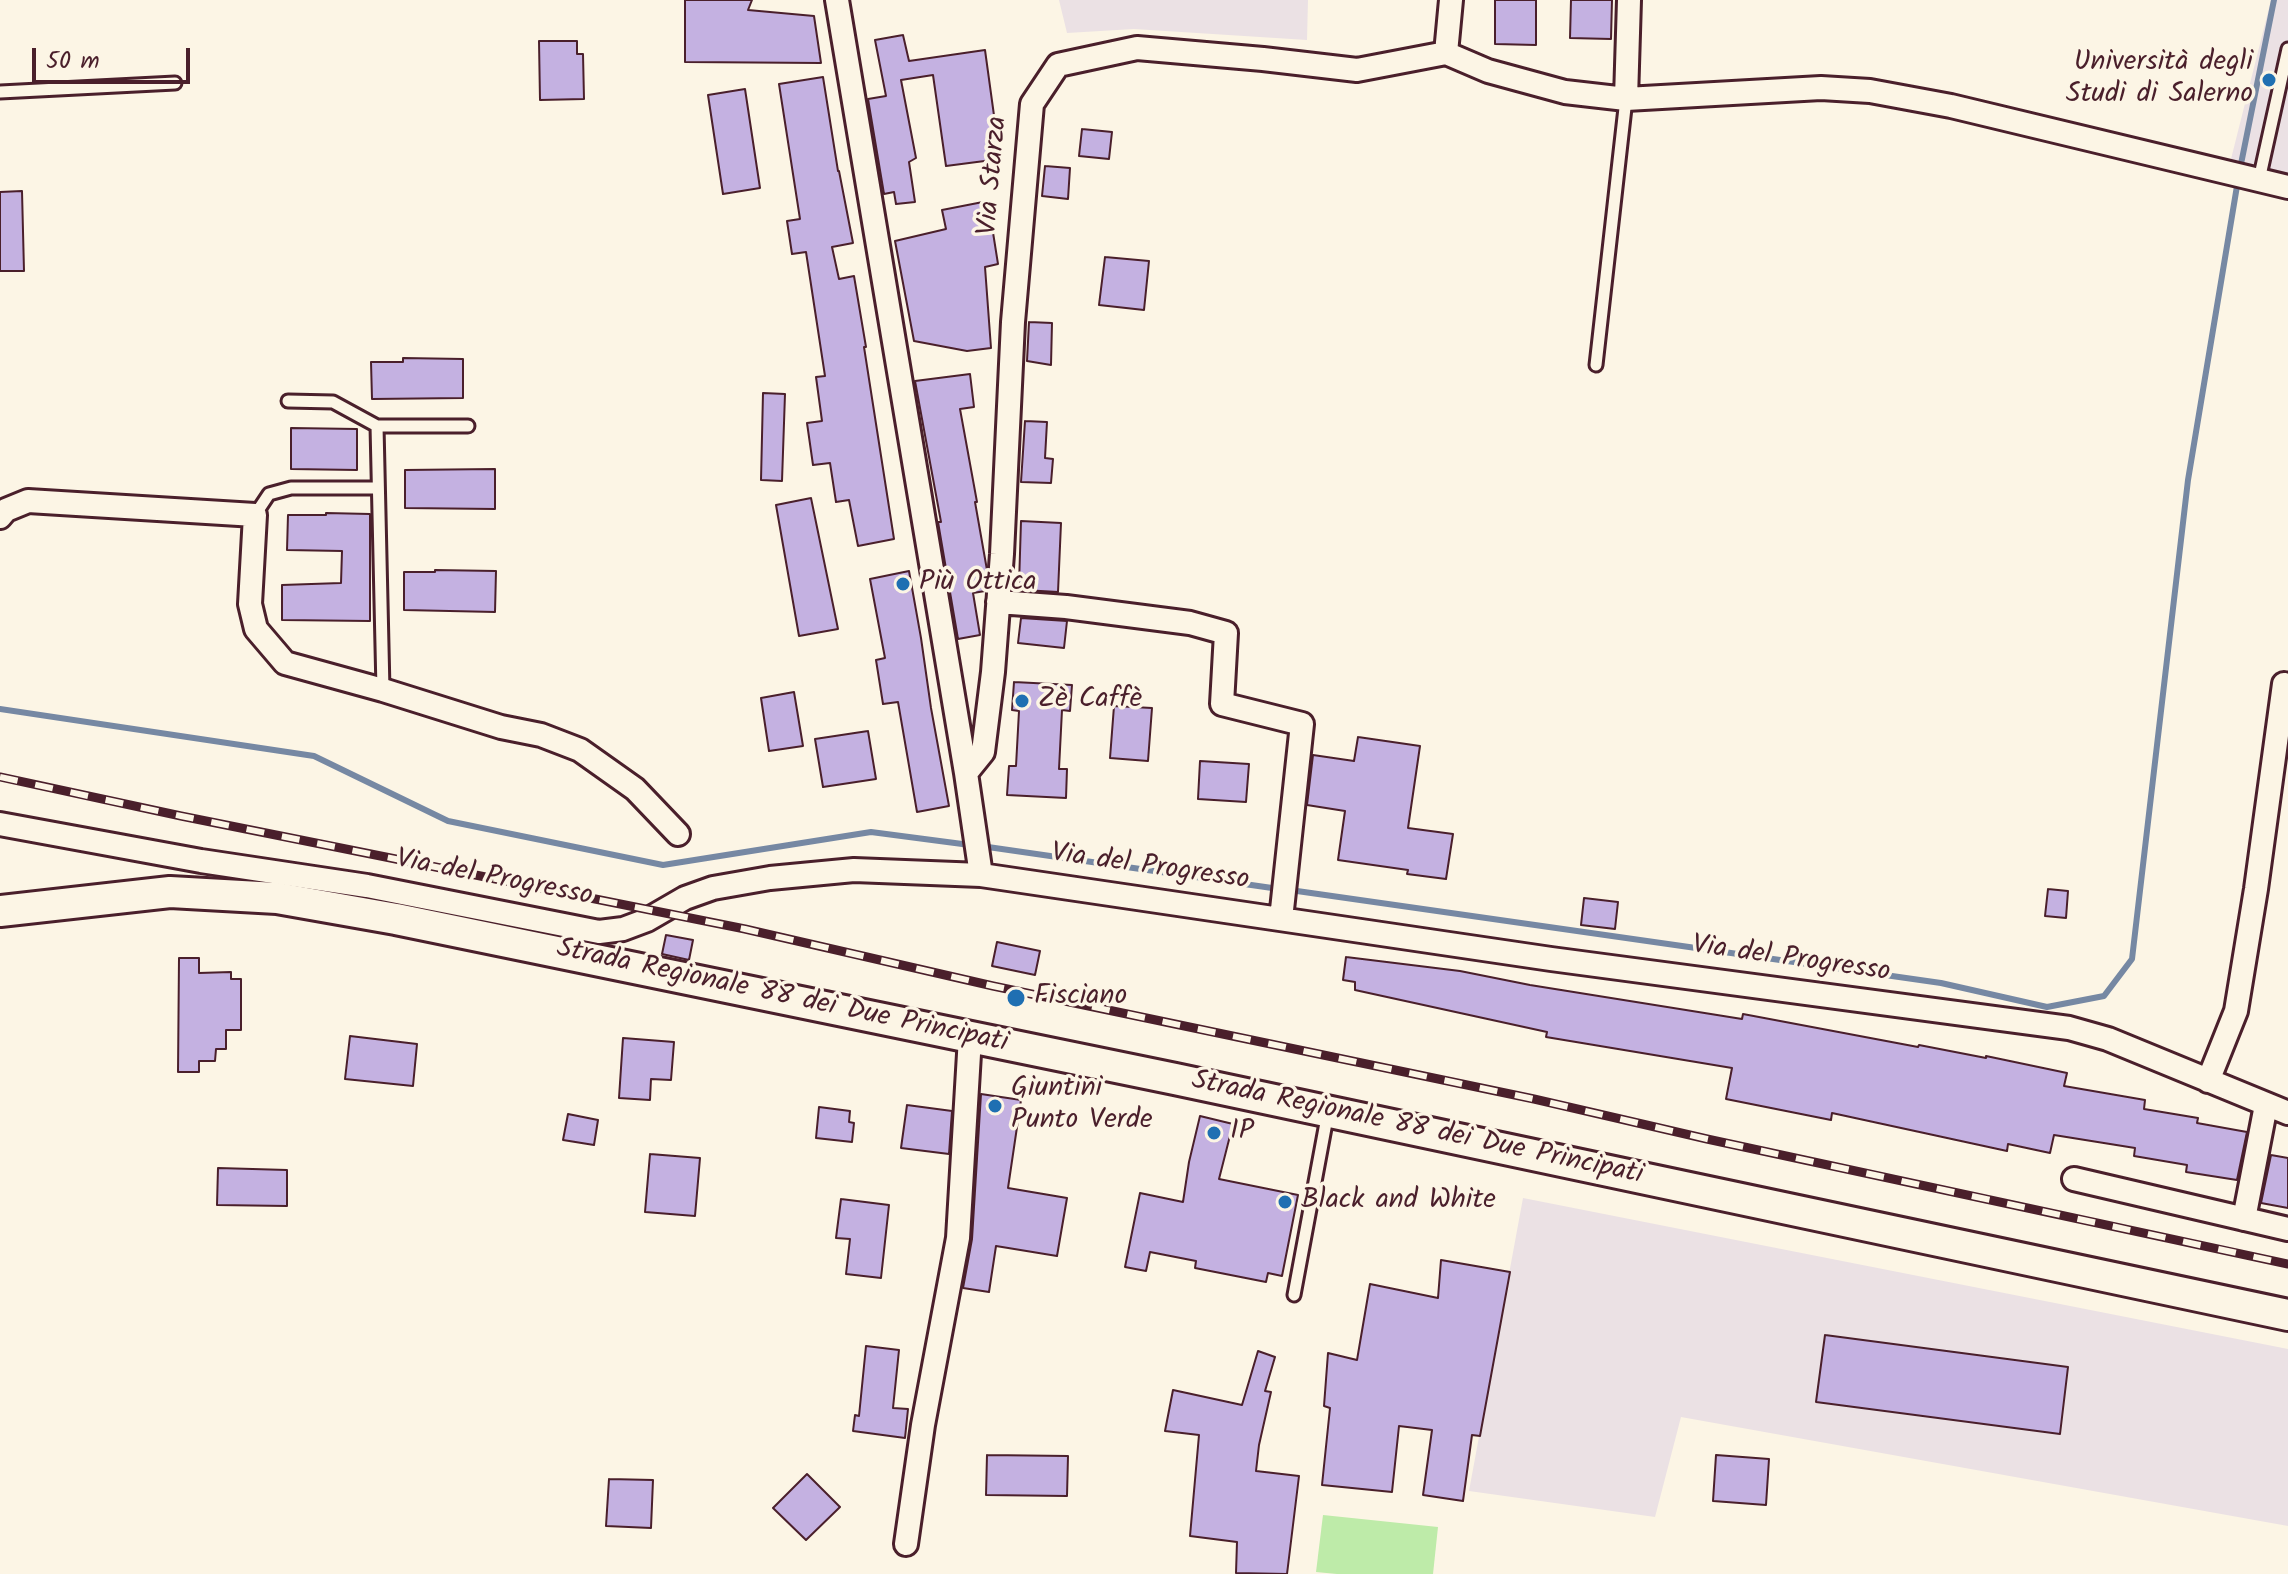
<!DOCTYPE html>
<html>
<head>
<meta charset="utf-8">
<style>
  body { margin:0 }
  #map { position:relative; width:2288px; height:1574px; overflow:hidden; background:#fcf5e5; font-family:Kalam,sans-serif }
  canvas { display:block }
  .scale { position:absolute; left:32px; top:48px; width:158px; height:36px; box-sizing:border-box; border:4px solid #4a1f2b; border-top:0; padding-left:10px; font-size:24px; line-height:28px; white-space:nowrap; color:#4a1f2b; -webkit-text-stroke:6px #fcf5e5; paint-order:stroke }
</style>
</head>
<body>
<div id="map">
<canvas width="2288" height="1574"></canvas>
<div class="scale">50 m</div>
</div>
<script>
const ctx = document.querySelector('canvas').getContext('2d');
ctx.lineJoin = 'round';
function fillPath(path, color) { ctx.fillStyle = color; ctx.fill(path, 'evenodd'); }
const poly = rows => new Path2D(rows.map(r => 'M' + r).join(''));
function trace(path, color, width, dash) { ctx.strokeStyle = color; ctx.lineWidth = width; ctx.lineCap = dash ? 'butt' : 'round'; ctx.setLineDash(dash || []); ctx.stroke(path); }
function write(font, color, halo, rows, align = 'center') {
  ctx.font = font + ' Kalam,sans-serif'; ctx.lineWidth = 7; ctx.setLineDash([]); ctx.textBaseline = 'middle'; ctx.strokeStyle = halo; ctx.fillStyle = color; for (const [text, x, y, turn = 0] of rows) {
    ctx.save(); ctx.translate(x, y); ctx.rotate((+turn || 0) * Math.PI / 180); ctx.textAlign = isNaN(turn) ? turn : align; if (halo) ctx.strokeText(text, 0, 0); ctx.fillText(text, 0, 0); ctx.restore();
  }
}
fillPath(poly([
  [1059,0,1308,0,1307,40,1134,29,1067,33],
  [2271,0,2288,0,2288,174,2231,159],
  [1523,1198,2288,1349,2288,1526,1681,1417,1655,1517,1469,1491]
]), '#ebe1e4');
fillPath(poly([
  [1323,1515,1438,1527,1433,1574,1337,1574,1316,1572]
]), '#beeba9');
trace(poly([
  [2240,169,2274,0],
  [0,709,314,756,448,821,663,865,871,832,970,845],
  [981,846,1279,889],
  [1290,890,1941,983,2047,1007,2104,996,2132,959,2188,480,2238,180]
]), '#7688a3', 6);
const building = poly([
  [685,0,752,0,748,10,814,16,821,63,685,62,685,0],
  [1495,0,1536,0,1536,45,1495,44,1495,0],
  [1571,0,1612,0,1611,39,1570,38,1571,0],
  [903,35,909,61,985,50,1000,159,946,166,933,75,901,80,916,158,909,162,915,202,896,204,894,192,884,194,868,99,886,96,875,40,903,35],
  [539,41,577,41,577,54,583,54,584,99,540,100,539,41],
  [823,77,838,171,839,171,853,243,832,247,839,279,854,276,866,347,864,347,894,539,858,546,849,500,836,502,830,463,813,465,807,423,822,421,816,377,825,376,806,252,792,254,787,221,800,219,779,84,823,77],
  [745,89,760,188,723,194,708,95,745,89],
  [1082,129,1112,132,1109,159,1079,156,1082,129],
  [1045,166,1070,168,1068,199,1042,196,1045,166],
  [22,191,24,271,0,271,0,192,22,191],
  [988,201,998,264,985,267,991,348,967,351,914,341,895,241,946,229,942,210,988,201],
  [1105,257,1149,261,1144,310,1099,305,1105,257],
  [1029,322,1052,323,1051,365,1027,361,1029,322],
  [403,358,463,359,463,398,372,399,371,362,403,362,403,358],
  [970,374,974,407,960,409,977,502,975,502,987,570,985,591,973,593,980,635,958,639,938,522,941,522,915,381,970,374],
  [763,393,785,394,782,481,761,480,763,393],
  [1025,421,1047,422,1045,458,1053,459,1051,483,1021,482,1025,421],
  [291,428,357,429,357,470,291,469,291,428],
  [495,469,495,509,405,508,405,470,495,469],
  [811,498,838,629,799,636,776,505,811,498],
  [326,513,370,514,370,621,282,620,282,585,341,583,342,551,287,550,288,515,326,515,326,513],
  [1021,521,1061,523,1058,592,1023,590,1024,584,1019,585,1021,521],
  [435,570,496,571,495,612,404,610,404,572,435,572,435,570],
  [909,571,921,638,931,708,949,806,917,812,898,702,883,704,876,660,885,658,870,579,909,571],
  [1021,618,1067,621,1064,648,1018,643,1021,618],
  [1014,682,1072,685,1070,711,1062,710,1059,769,1067,769,1066,798,1007,795,1009,766,1016,766,1019,711,1012,710,1014,682],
  [794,692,803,746,769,751,761,698,794,692],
  [1114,706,1152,708,1148,761,1110,758,1114,706],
  [868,731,876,779,823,787,815,739,868,731],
  [1358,737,1420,746,1408,828,1453,834,1446,879,1407,874,1408,870,1338,860,1345,811,1307,805,1313,755,1354,761,1358,737],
  [1200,761,1249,764,1246,802,1198,799,1200,761],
  [2048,889,2068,891,2066,918,2045,916,2048,889],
  [1584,898,1618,902,1615,929,1581,925,1584,898],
  [666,935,693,940,689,960,662,954,666,935],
  [997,942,1040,951,1035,975,992,966,997,942],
  [1346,957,1460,971,1530,985,1742,1019,1743,1014,1918,1047,1919,1045,1986,1058,1986,1056,2067,1073,2064,1086,2145,1100,2144,1109,2198,1118,2197,1123,2247,1132,2237,1180,2186,1172,2187,1165,2134,1156,2135,1148,2054,1135,2050,1153,2008,1144,2007,1151,1832,1113,1831,1120,1726,1099,1732,1068,1546,1037,1547,1032,1355,990,1355,982,1343,980,1346,957],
  [179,958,199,958,199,973,231,972,231,979,241,979,241,1030,226,1030,226,1049,216,1049,215,1061,199,1061,199,1072,178,1072,179,958],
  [350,1036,417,1044,413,1086,345,1079,350,1036],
  [623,1038,674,1042,671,1080,651,1079,650,1100,619,1098,623,1038],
  [981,1094,1021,1100,1008,1188,1067,1198,1057,1256,996,1246,989,1292,963,1288,972,1239,981,1094],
  [907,1105,952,1111,949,1154,901,1148,907,1105],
  [819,1107,850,1111,849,1122,854,1123,852,1142,816,1138,819,1107],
  [568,1114,598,1120,594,1145,563,1140,568,1114],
  [1200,1116,1233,1124,1219,1179,1298,1195,1282,1276,1268,1273,1266,1282,1195,1268,1196,1261,1150,1252,1146,1271,1125,1267,1140,1193,1183,1202,1189,1162,1200,1116],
  [650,1154,700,1158,695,1216,645,1212,650,1154],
  [2271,1155,2288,1158,2288,1208,2261,1203,2271,1155],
  [218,1168,287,1170,287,1206,217,1205,218,1168],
  [841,1199,889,1205,881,1278,846,1274,850,1239,836,1238,841,1199],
  [1441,1260,1510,1272,1480,1436,1472,1435,1463,1501,1423,1495,1432,1430,1399,1426,1392,1492,1322,1485,1330,1408,1324,1406,1328,1353,1357,1360,1370,1284,1438,1298,1441,1260],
  [1825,1335,2068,1367,2060,1434,1816,1402,1825,1335],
  [866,1346,899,1350,893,1408,908,1409,905,1438,853,1431,855,1415,859,1416,866,1346],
  [1258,1351,1275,1357,1265,1391,1271,1392,1259,1445,1256,1471,1299,1476,1287,1574,1236,1573,1237,1542,1190,1536,1199,1435,1165,1431,1173,1390,1242,1405,1258,1351],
  [987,1455,1068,1456,1067,1496,986,1495,987,1455],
  [1716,1455,1769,1459,1766,1505,1713,1501,1716,1455],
  [807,1474,840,1507,806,1540,773,1508,807,1474],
  [609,1479,653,1480,651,1528,606,1526,609,1479]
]);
fillPath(building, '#c4b1e1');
trace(building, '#4a1f2b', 2);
const service = poly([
  [0,92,175,83],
  [2259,180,2288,49],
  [1596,365,1626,99],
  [288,401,333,402,377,426,468,426],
  [377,426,383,690],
  [255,515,269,494,291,488,378,488],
  [1294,1295,1328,1112]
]);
const minor = poly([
  [837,0,966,773,981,875],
  [1446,53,1488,71,1565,92,1626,99,1821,88,1870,91,1951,106,2288,187],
  [1446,53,1451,0],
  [1626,99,1629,0],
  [0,517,6,510,28,501,255,515,250,604,256,629,285,663,383,690,501,727,541,735,580,750,635,789,678,834],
  [998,602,1066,607,1190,623,1226,633,1222,704,1302,724,1281,919],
  [966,773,983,752,993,672,1002,554,1013,322,1032,104,1058,65,1137,48,1263,59,1357,70,1446,53],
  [0,824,201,861,367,886,599,932,623,929,647,920,685,898,713,888,770,878,854,870,981,875,1551,959,2069,1028,2108,1039,2288,1113],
  [2208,1081,2236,1011,2256,889,2284,684],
  [2074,1179,2288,1229],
  [2244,1219,2266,1105],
  [906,1544,923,1425,958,1238,970,1037]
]);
const secondary = poly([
  [0,911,170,892,277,898,396,919,1175,1079,2288,1315]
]);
trace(service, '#4a1f2b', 17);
trace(minor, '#4a1f2b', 28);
trace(secondary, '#4a1f2b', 36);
trace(service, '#fcf5e5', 11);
trace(minor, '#fcf5e5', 22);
trace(secondary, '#fcf5e5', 30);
const rail = poly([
  [0,777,181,816,745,929,993,986,1534,1099,1707,1139,2288,1264]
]);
trace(rail, '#4a1f2b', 9);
trace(rail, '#fcf5e5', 6, [18]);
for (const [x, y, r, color] of [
  [2269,80,8,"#1f6fb2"],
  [903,584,8,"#1f6fb2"],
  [1022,701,8,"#1f6fb2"],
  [1016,998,10,"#1f6fb2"],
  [995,1106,8,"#1f6fb2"],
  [1214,1133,8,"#1f6fb2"],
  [1285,1202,8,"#1f6fb2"]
]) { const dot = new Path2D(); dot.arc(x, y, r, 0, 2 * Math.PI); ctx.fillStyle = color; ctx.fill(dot); trace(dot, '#fcf5e5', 3); }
write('28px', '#4a1f2b', '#fcf5e5', [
  ["Università degli",2253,64,"right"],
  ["Studi di Salerno",2253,96,"right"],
  ["Più Ottica",919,584],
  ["Zè Caffè",1038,701],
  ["Fisciano",1034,998],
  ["Giuntini",1011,1090],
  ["Punto Verde",1011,1122],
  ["IP",1230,1133],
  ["Black and White",1301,1202]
], 'left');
write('28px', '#4a1f2b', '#fcf5e5', [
  ["Via Starza",995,176,-85],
  ["Via del Progresso",1150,869,8],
  ["Via del Progresso",494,880,11],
  ["Via del Progresso",1791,961,8],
  ["Strada Regionale 88 dei Due Principati",782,998,12],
  ["Strada Regionale 88 dei Due Principati",1417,1130,12]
]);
</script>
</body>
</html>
